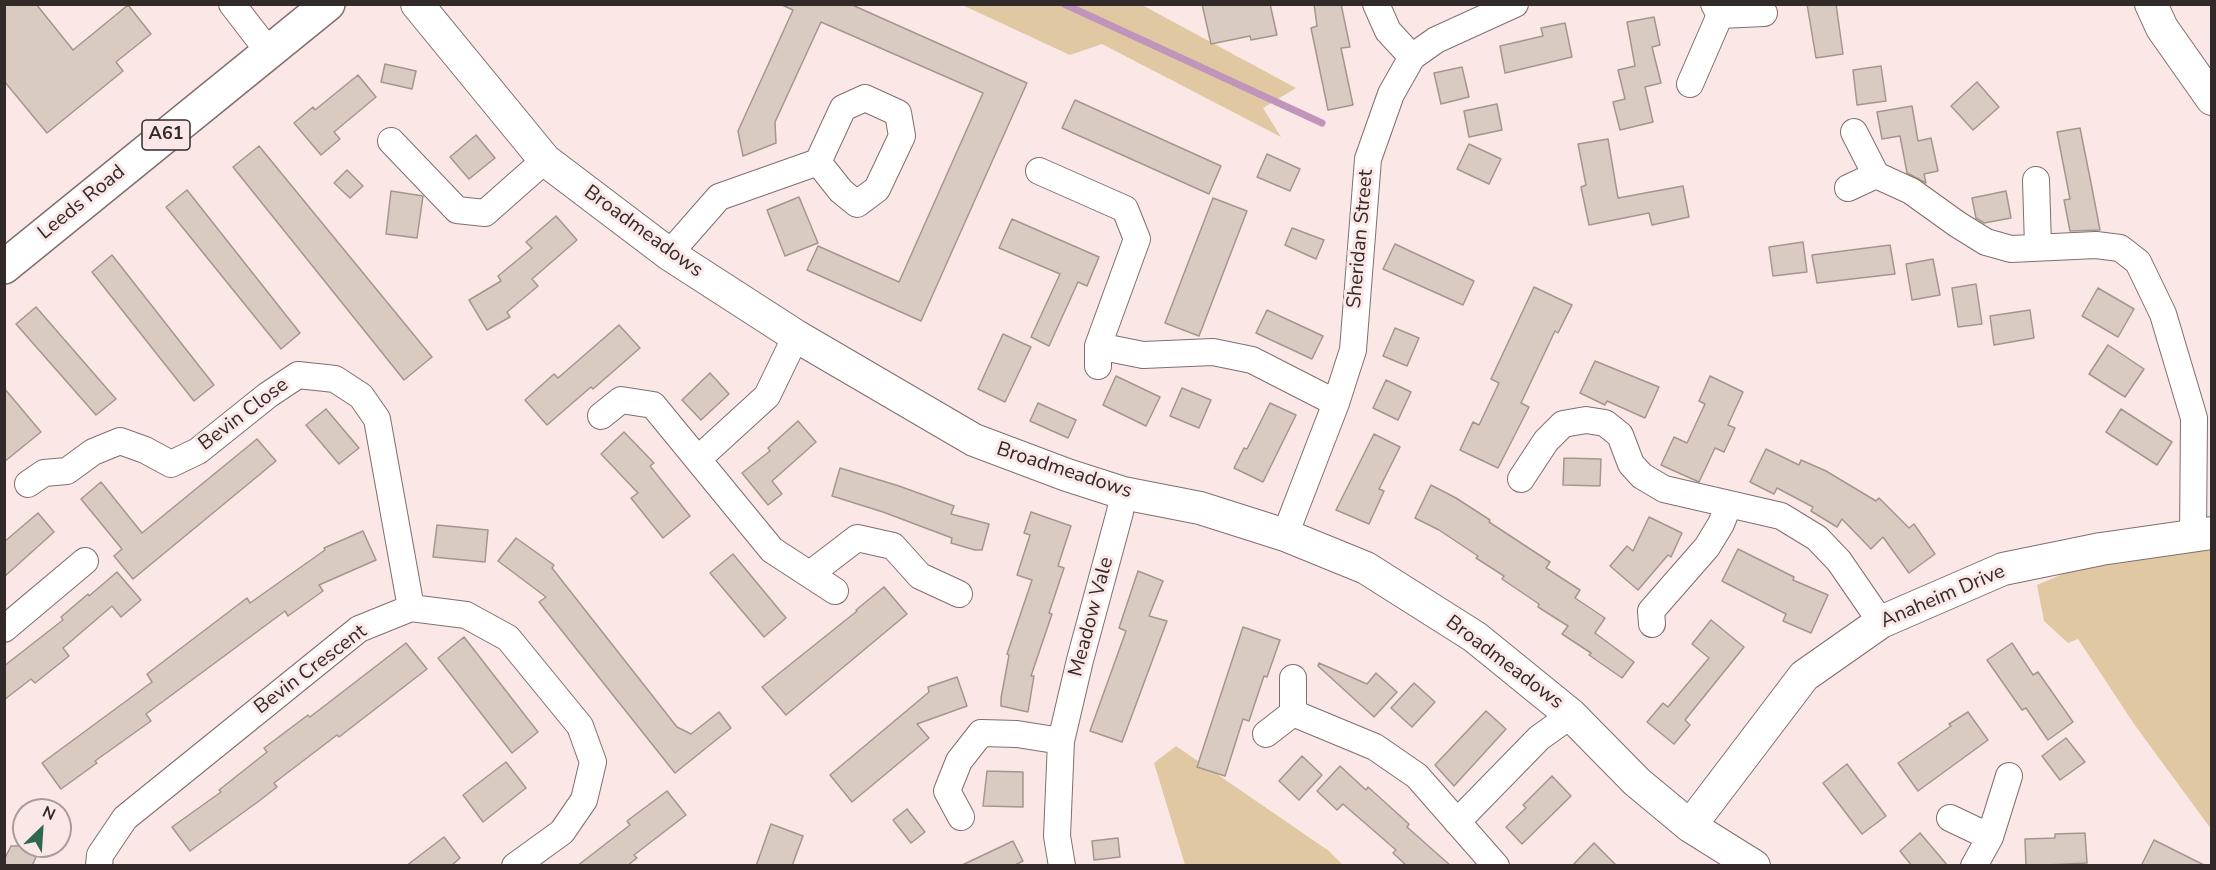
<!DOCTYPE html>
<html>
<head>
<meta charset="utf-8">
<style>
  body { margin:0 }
  #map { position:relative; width:2216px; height:870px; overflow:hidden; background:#fbe8e6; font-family:"Nunito Sans",sans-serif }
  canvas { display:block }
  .frame { position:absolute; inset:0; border:6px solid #312a29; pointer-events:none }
  .north { position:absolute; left:12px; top:798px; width:60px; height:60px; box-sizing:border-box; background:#fbe8e6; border:2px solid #aa9c9a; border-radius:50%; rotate:25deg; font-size:16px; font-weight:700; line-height:24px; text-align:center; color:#312a29 }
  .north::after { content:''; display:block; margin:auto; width:21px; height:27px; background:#2e6851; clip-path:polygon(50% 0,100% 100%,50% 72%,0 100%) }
</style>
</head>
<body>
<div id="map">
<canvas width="2216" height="870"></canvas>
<div class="frame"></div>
<div class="north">N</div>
</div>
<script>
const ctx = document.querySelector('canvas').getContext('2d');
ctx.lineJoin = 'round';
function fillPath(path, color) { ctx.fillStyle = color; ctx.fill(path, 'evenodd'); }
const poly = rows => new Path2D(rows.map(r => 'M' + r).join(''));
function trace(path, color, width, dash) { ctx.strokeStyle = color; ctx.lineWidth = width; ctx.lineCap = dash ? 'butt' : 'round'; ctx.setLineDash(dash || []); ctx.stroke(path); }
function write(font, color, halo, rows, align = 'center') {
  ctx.font = font + ' "Nunito Sans",sans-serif'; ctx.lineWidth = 6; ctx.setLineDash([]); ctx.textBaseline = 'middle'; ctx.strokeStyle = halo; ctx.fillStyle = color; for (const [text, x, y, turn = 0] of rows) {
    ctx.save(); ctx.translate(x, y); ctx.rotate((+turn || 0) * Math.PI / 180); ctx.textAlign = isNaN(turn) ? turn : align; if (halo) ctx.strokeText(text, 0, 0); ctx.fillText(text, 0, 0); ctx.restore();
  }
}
fillPath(poly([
  [962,5,1142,5,1296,88,1263,108,1281,137,1102,44,1070,55],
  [2211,533,2211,829,2134,724,2078,639,2068,643,2044,621,2037,585,2074,569],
  [1176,746,1329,851,1343,865,1185,865,1154,763]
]), '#e0c9a2');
trace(poly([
  [1064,4,1322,123]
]), '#c195bb', 7);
const building = poly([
  [4,4,36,4,73,50,128,5,151,34,116,62,123,71,47,133,4,81,4,4],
  [780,4,850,4,1027,83,921,321,807,270,818,246,899,282,983,93,821,22,775,122,776,143,743,156,738,131,793,10,780,4],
  [1202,4,1270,4,1277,35,1251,40,1250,36,1211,44,1202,4],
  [1314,4,1341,4,1350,47,1341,48,1353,105,1328,110,1311,28,1317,26,1314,4],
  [1807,4,1836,4,1843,54,1816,58,1807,4],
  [1654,17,1660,45,1652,47,1661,83,1645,87,1653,122,1620,130,1613,102,1625,99,1618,70,1635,66,1627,22,1654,17],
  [1565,23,1572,57,1505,73,1500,46,1543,36,1541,28,1565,23],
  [385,64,416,71,412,89,381,82,385,64],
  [1881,66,1886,101,1857,105,1853,70,1881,66],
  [1462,67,1469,97,1441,104,1434,73,1462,67],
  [358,75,376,97,334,132,340,139,321,155,294,123,313,107,315,110,358,75],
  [1977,82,1999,107,1973,130,1951,106,1977,82],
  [1075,100,1221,166,1209,194,1062,128,1075,100],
  [1497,104,1502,130,1469,137,1464,111,1497,104],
  [1912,106,1918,141,1931,138,1938,171,1924,174,1926,183,1907,173,1900,136,1882,139,1877,112,1912,106],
  [2080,128,2091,183,2100,230,2070,231,2064,200,2070,199,2057,132,2080,128],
  [476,135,495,158,469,179,450,157,476,135],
  [1608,139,1618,198,1683,186,1689,217,1652,225,1649,213,1589,225,1581,187,1586,185,1578,144,1608,139],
  [1469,144,1501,159,1489,184,1457,169,1469,144],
  [259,146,432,357,404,380,233,167,259,146],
  [1267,154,1300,169,1290,191,1257,177,1267,154],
  [347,170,363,186,350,198,334,183,347,170],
  [187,190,300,333,281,349,166,207,187,190],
  [391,191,423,196,417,238,386,234,391,191],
  [2006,191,2011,218,1984,223,1976,218,1972,198,2006,191],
  [799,197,818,243,785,256,767,210,799,197],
  [1213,198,1247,211,1199,336,1165,323,1213,198],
  [556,216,577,240,532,279,538,286,507,312,510,317,487,330,469,300,501,281,498,276,532,248,526,242,556,216],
  [1012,219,1099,257,1087,286,1078,282,1049,346,1031,337,1060,274,999,248,1012,219],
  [1292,228,1324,240,1316,259,1285,245,1292,228],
  [1803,242,1807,272,1773,276,1769,247,1803,242],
  [1395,244,1474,281,1463,305,1383,269,1395,244],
  [1890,245,1895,274,1817,283,1812,255,1890,245],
  [112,255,214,385,194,401,92,272,112,255],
  [1933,259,1940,295,1912,300,1906,264,1933,259],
  [1976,284,1982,324,1958,327,1952,288,1976,284],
  [1534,287,1572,305,1558,333,1555,331,1521,403,1529,407,1498,468,1460,450,1473,422,1479,425,1499,383,1491,379,1534,287],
  [2098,288,2134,309,2118,337,2082,316,2098,288],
  [36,307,116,399,96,415,16,324,36,307],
  [1267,310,1323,336,1312,359,1256,333,1267,310],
  [2030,310,2034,338,1994,345,1990,316,2030,310],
  [619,325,640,348,593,389,591,387,547,425,525,400,554,374,558,378,619,325],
  [1395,328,1419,338,1407,366,1383,356,1395,328],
  [1003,334,1031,347,1005,402,978,389,1003,334],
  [2108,345,2144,369,2125,397,2089,374,2108,345],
  [1595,361,1659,387,1645,418,1607,401,1605,405,1580,393,1595,361],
  [710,373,729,394,701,420,682,400,710,373],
  [1116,376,1160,397,1146,426,1103,405,1116,376],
  [1710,376,1743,392,1728,425,1735,428,1724,452,1715,448,1699,482,1661,465,1674,437,1687,443,1705,404,1699,401,1710,376],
  [1386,380,1411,392,1398,420,1373,408,1386,380],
  [4,388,41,432,4,462,4,388],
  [1182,388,1211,400,1199,428,1170,416,1182,388],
  [1038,403,1076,420,1068,438,1030,421,1038,403],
  [1270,403,1296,415,1263,482,1234,468,1244,448,1247,449,1270,403],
  [326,409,359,448,339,464,306,425,326,409],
  [2121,409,2172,442,2157,465,2106,432,2121,409],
  [798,421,816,442,772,481,782,494,768,505,742,473,770,451,768,448,798,421],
  [624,432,654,463,650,466,690,516,663,538,631,498,638,493,601,454,624,432],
  [1374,434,1400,447,1379,489,1384,491,1369,524,1336,510,1374,434],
  [257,439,276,461,133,579,114,556,122,549,81,499,101,482,142,533,257,439],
  [1766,449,1799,465,1801,460,1826,471,1876,501,1879,498,1909,528,1914,524,1935,554,1909,573,1883,537,1871,549,1842,519,1837,527,1811,511,1813,507,1777,488,1774,494,1750,482,1766,449],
  [1564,458,1601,459,1600,486,1563,485,1564,458],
  [840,468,899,486,954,506,951,514,989,524,982,550,975,550,951,543,952,538,883,512,832,496,840,468],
  [1431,485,1456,498,1490,520,1489,522,1550,562,1546,568,1580,590,1575,598,1605,618,1595,633,1634,662,1622,678,1589,655,1591,653,1562,634,1568,626,1538,607,1539,604,1502,579,1504,576,1476,558,1478,556,1439,530,1415,518,1431,485],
  [1031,512,1071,526,1058,566,1064,568,1049,613,1052,614,1031,676,1034,676,1028,712,1001,706,1001,698,1009,655,1007,654,1032,580,1017,575,1030,535,1024,533,1031,512],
  [38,513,54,532,4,577,4,542,38,513],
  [1649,517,1682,533,1671,557,1668,555,1638,590,1610,566,1627,546,1633,551,1649,517],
  [437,525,488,530,485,562,433,557,437,525],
  [363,531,376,560,319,585,323,591,288,616,285,611,146,714,151,721,95,761,97,763,61,789,42,763,152,682,147,674,247,598,250,603,325,550,324,548,363,531],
  [516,538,554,565,552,568,677,727,691,734,719,712,731,728,675,773,539,602,546,597,498,561,516,538],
  [1738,549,1794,577,1793,580,1828,595,1811,633,1783,621,1786,614,1722,581,1738,549],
  [733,554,786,618,764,637,710,573,733,554],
  [1138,571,1163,581,1149,616,1167,621,1122,742,1090,731,1126,631,1119,628,1138,571],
  [117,572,141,600,121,617,112,606,63,648,69,656,35,683,31,679,4,700,4,666,63,620,61,617,88,594,89,596,117,572],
  [884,587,907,614,786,715,762,687,857,611,856,610,884,587],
  [1711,620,1744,647,1685,720,1690,725,1674,744,1647,722,1663,703,1668,707,1709,658,1692,644,1711,620],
  [1243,627,1280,640,1267,677,1264,676,1249,721,1243,719,1225,776,1197,767,1243,627],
  [464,637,538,732,512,753,438,658,464,637],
  [406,643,427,669,339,737,337,735,274,783,277,787,259,801,190,851,172,827,221,792,219,790,267,752,264,748,308,715,310,717,406,643],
  [2012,643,2033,675,2038,672,2073,722,2048,740,2026,708,2022,710,1987,660,2012,643],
  [1319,663,1367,684,1376,673,1397,692,1374,717,1318,666,1319,663],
  [957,677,967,706,917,724,929,738,852,802,830,775,929,692,928,687,957,677],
  [1414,683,1435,702,1412,727,1391,708,1414,683],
  [1486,711,1506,729,1454,786,1435,765,1486,711],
  [1968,712,1988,740,1918,791,1898,763,1951,726,1949,724,1968,712],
  [2066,738,2085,762,2060,780,2042,756,2066,738],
  [1302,756,1322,775,1299,800,1279,781,1302,756],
  [506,762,526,788,483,822,463,795,506,762],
  [1847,764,1886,816,1862,834,1823,783,1847,764],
  [1340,766,1366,790,1368,787,1409,824,1407,827,1451,866,1407,866,1393,853,1396,850,1343,804,1337,810,1317,791,1340,766],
  [987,771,1023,772,1023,807,983,806,987,771],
  [1552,776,1571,796,1522,844,1506,827,1526,808,1523,805,1552,776],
  [667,791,686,815,634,855,637,858,627,866,577,866,630,825,627,821,667,791],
  [907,809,925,832,911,843,893,820,907,809],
  [771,824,803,836,792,866,756,866,771,824],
  [1920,833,1948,866,1912,866,1900,851,1920,833],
  [2085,833,2087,863,2026,866,2025,839,2055,838,2055,834,2085,833],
  [444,837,460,858,451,866,406,866,444,837],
  [1118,838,1120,857,1094,860,1092,841,1118,838],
  [2154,840,2206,866,2141,866,2154,840],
  [1013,841,1023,861,1013,866,960,866,1013,841],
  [1594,843,1617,866,1572,866,1594,843],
  [11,846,41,846,32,866,4,866,4,860,11,846]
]);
fillPath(building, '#dacbc2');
trace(building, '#a4968d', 1.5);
const minor = poly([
  [232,4,269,52],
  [1376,4,1388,31,1412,57],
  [1714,4,1720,15,1764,13],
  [1690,84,1720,15],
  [1854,132,1876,175],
  [391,141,457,210,485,213,545,160],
  [1039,171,1125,209,1137,239,1098,346,1098,366],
  [2036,180,2038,246],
  [1848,188,1876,175,1911,191,1957,224,1986,242,2011,249,2096,245,2120,248,2138,262,2163,314,2194,418,2193,537],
  [669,254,719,197,818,162,843,108,865,98,898,113,902,136,877,189,857,204,841,191,818,162],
  [1098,346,1143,355,1213,352,1252,360,1336,403],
  [601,416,621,400,653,405,772,550,835,591],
  [698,459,767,396,796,336],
  [1521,479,1546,441,1563,424,1586,420,1605,423,1620,435,1631,464,1642,476,1664,489,1781,516,1817,538,1839,561,1881,622],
  [28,484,44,473,67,471,93,452,120,441,145,450,171,464,198,451,268,395,298,375,335,379,361,396,377,419,411,608],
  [1285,535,1336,403,1353,350,1368,159,1391,94,1412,57,1436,40,1515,4],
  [810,574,857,538,893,546,920,576,959,594],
  [1652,624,1651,611,1707,547,1721,524,1729,504],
  [4,629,85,561],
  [1293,713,1375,747,1417,776,1496,866],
  [1266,734,1293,713,1293,678],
  [961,817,947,791,959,761,981,733,1017,734,1061,741],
  [1950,818,1990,837],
  [1457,822,1539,738,1571,715],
  [99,866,100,855,125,818,359,629,411,608,466,615,508,638,580,726,593,762,584,800,562,832,515,866],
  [1062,866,1057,836,1061,741,1080,660,1120,512,1123,493],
  [1974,866,1990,837,2009,776]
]);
const tertiary = poly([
  [417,4,545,160,669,254,796,336,974,440,1067,475,1123,493,1200,508,1285,535,1366,568,1475,637,1571,715,1637,782,1690,826,1754,866],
  [2151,4,2162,28,2212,99],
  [1690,826,1804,676,1881,622,2003,569,2101,549,2212,533]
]);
const primary = poly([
  [4,267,328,4]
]);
trace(minor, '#7f6f6d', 28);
trace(tertiary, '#7f6f6d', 34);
trace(primary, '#7f6f6d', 36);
trace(minor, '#fff', 26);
trace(tertiary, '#fff', 32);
trace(primary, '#fff', 33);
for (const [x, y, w] of [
  [166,135,48]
]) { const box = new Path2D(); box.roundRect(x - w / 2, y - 15, w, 30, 4.5); ctx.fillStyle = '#fbe8e6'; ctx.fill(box); trace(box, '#312a29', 1.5); }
write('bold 18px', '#312a29', null, [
  ["A61",166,135]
]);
write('20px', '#312a29', '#fbe8e6', [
  ["Leeds Road",82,203,-39],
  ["Broadmeadows",643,232,36],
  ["Sheridan Street",1361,239,-85],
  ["Bevin Close",244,415,-37],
  ["Broadmeadows",1064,471,18],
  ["Anaheim Drive",1943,597,-23],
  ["Meadow Vale",1092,617,-75],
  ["Broadmeadows",1504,663,37],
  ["Bevin Crescent",311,670,-37]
]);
</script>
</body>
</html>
